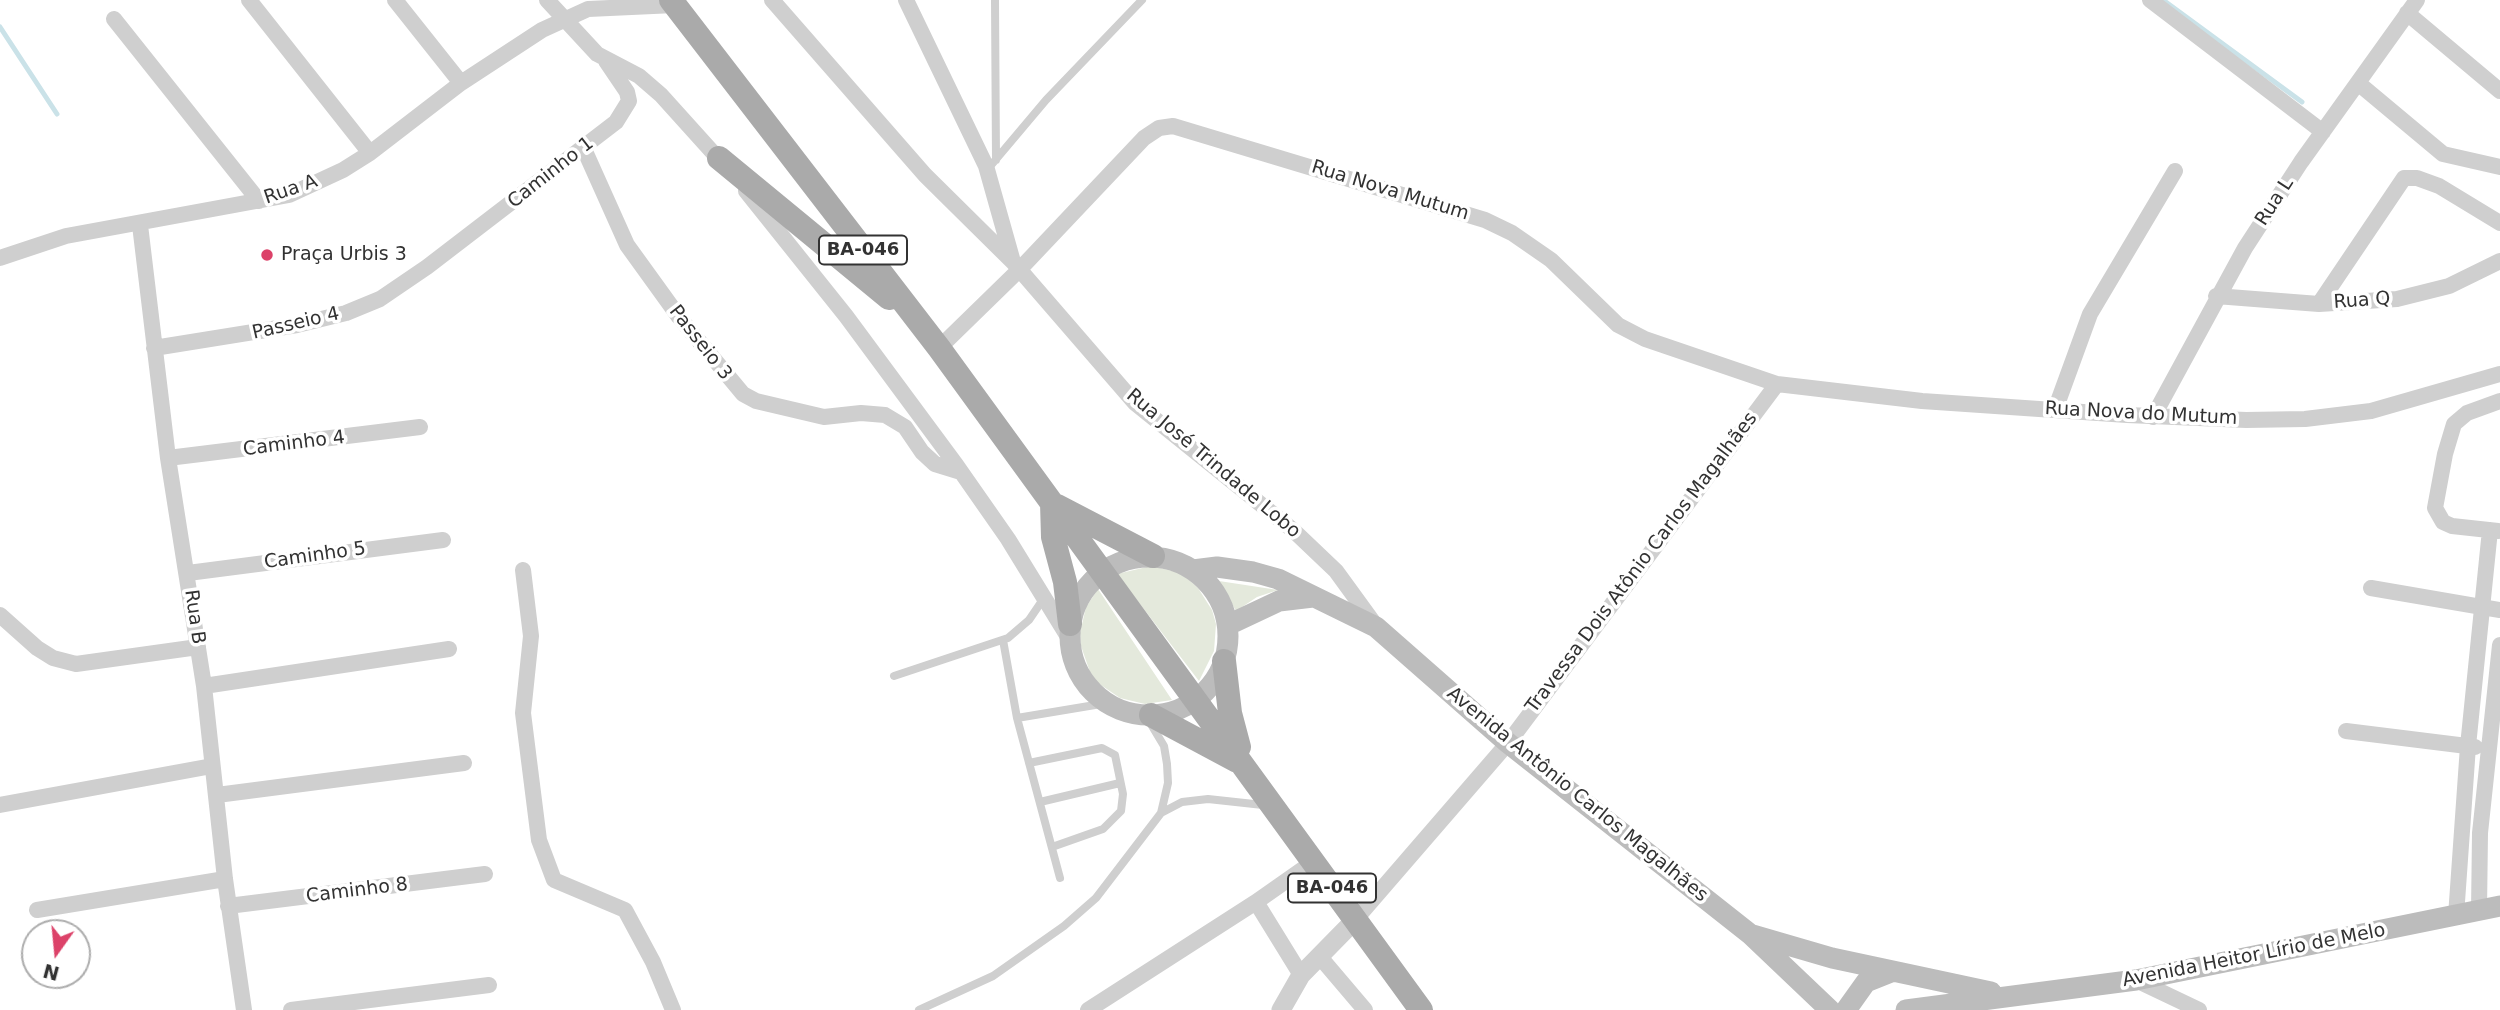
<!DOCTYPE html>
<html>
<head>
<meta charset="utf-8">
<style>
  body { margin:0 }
  #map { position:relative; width:2500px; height:1010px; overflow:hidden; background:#fff; font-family:"DejaVu Sans",sans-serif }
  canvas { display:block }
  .north { position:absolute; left:21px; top:919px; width:70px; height:70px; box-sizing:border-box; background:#fff; border:2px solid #adadad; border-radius:50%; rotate:195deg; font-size:19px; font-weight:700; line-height:28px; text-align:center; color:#323232 }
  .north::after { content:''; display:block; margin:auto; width:24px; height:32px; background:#dc4269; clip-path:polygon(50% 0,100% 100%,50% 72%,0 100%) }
</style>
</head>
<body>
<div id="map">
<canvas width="2500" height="1010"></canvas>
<div class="north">N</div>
</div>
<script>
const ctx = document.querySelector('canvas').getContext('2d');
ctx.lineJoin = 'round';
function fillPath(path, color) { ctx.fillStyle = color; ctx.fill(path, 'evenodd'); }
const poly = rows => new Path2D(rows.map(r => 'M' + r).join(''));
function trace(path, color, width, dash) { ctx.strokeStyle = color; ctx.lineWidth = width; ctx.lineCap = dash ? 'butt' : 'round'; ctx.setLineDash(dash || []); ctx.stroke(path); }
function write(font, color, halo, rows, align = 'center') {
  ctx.font = font + ' "DejaVu Sans",sans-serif'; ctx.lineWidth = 7; ctx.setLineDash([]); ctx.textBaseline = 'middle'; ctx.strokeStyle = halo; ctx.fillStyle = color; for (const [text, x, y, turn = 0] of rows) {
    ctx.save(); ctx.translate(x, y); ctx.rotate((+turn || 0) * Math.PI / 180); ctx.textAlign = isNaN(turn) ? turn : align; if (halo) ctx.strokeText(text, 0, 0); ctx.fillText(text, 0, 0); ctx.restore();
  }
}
fillPath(poly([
  [1151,566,1177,572,1188,579,1198,588,1212,610,1216,624,1214,651,1199,681,1117,574],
  [1219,581,1278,590,1257,597,1236,611],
  [1098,589,1172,700,1145,704,1120,698,1098,683,1090,672,1081,646,1080,633,1086,607]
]), '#e4e9dc');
trace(poly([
  [2163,0,2302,102],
  [0,27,57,114]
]), '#cae2e8', 5);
trace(poly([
  [995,0,996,160],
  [987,170,1046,100,1142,0],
  [1003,640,1017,718,1060,878],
  [894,676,1008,638,1029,620,1044,598],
  [1017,718,1107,703],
  [1029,763,1102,748,1115,755,1123,794,1121,811,1103,829,1052,847],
  [1040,802,1120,783],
  [1161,813,1182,802,1208,799,1263,805],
  [919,1010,993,976,1064,926,1096,898,1161,813,1168,783,1167,764,1164,746,1152,726]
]), '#cfcfcf', 8);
trace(poly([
  [249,0,370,153],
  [395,0,461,83],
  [547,0,597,54,639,76,661,95,725,166],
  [772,0,925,175,1013,262,1135,403,1294,531,1336,571,1376,626],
  [906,0,986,166,1013,262],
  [2150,0,2323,132],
  [2407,13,2500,91],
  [114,19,259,201],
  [2358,83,2443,154,2500,167],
  [584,149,627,245,679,317,743,394,756,401,824,417,861,413,885,415,905,427,922,452,935,464,961,472],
  [746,191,846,316,957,466,1008,539,1070,640],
  [140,225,168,458,204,686,225,879,244,1010],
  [0,258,66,236,289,195,343,170,370,153,461,83,542,30,588,9,675,5],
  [2216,296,2319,304,2397,299,2449,286,2500,261],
  [2319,304,2404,178,2417,178,2439,186,2500,223],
  [154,348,297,325,346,313,380,299,427,267,616,122,629,101,627,92,606,61],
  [939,348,1020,269,1144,138,1159,128,1173,126,1485,220,1512,233,1551,260,1618,325,1645,339,1777,384,1922,401,2127,415,2246,420,2305,419,2371,411,2500,374],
  [2055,410,2090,314,2175,171],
  [2153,417,2245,248,2301,162,2417,0],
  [168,458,420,427],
  [2498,531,2452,526,2443,522,2435,508,2445,454,2454,424,2467,413,2500,401],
  [523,570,531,636,523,713,539,840,554,880,625,910,653,962,673,1010],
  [188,573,443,540],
  [2371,588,2500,610],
  [0,615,37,648,53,658,76,664,198,647],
  [204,686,449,649],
  [2346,731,2475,747],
  [217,795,464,763],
  [0,805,212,766],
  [228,906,485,874],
  [37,910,225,879],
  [2479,911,2480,833,2500,645],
  [2456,916,2468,746,2490,530],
  [1355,920,1508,743,1777,384],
  [1320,957,1365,1010],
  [1301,975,1256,902,1313,862],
  [2136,980,2199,1010],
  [291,1010,489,985],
  [1088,1010,1256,902]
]), '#cfcfcf', 16);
trace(poly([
  [1281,1010,1301,975,1355,920]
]), '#cfcfcf', 19);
trace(poly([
  '1070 636a79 79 0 1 1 158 0a79 79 0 1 1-158 0Z',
  [1193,570,1217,567,1253,572,1278,579,1376,627,1508,743,1750,934,1830,1010],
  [1228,625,1279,601,1313,597],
  [1753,935,1832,958,1991,992],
  [1846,1010,1866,982,1891,972],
  [1906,1010,2136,980,2500,906]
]), '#bcbcbc', 21);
trace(poly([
  [671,0,939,348,1421,1010],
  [719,158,889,298],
  [1052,503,1053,537,1065,582,1070,624],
  [1057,506,1153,556],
  [1224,661,1230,713,1239,747],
  [1151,715,1237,761]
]), '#aaa', 24);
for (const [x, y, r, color] of [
  [267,255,7,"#dc4269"]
]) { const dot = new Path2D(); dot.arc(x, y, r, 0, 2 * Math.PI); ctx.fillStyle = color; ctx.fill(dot); trace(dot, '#fff', 2.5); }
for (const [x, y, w] of [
  [863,250,88],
  [1332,888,88]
]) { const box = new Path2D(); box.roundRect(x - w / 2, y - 14.5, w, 29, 5); ctx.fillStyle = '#fff'; ctx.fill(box); trace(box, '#323232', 2); }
write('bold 18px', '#323232', null, [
  ["BA-046",863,250],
  ["BA-046",1332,888]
]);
write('19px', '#323232', '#fff', [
  ["Caminho 1",551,173,-38],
  ["Rua A",291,190,-19],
  ["Rua Nova Mutum",1390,191,17],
  ["Rua L",2275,202,-57],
  ["Rua Q",2362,301,-4],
  ["Passeio 4",296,324,-13],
  ["Passeio 3",700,343,52],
  ["Rua Nova do Mutum",2141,414,3],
  ["Caminho 4",294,444,-7],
  ["Rua José Trindade Lobo",1213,464,40],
  ["Caminho 5",315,556,-8],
  ["Travessa Dois Atônio Carlos Magalhães",1642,563,-53],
  ["Rua B",194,617,82],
  ["Avenida Antônio Carlos Magalhães",1577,795,39],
  ["Caminho 8",357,891,-7],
  ["Avenida Heitor Lírio de Melo",2254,956,-11]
]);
write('19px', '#323232', '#fff', [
  ["Praça Urbis 3",281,255]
], 'left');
</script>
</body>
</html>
